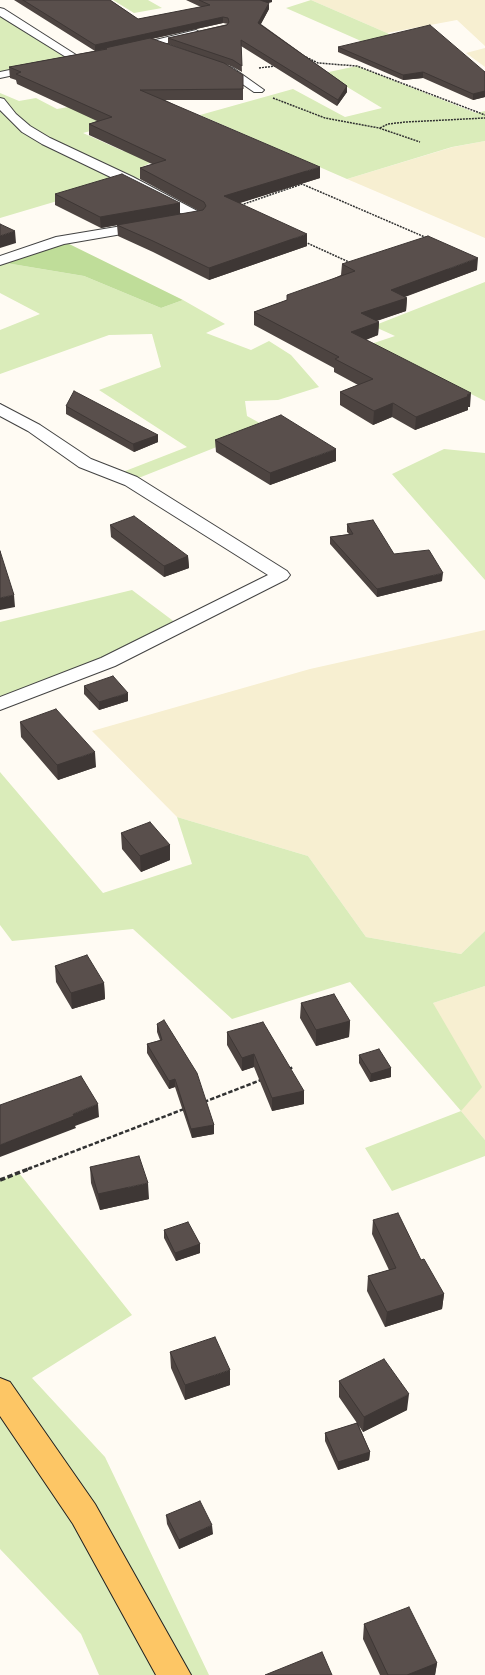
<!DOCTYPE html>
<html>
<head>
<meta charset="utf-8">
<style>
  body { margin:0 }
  canvas { display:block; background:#fffbf3 }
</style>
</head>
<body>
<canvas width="485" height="1675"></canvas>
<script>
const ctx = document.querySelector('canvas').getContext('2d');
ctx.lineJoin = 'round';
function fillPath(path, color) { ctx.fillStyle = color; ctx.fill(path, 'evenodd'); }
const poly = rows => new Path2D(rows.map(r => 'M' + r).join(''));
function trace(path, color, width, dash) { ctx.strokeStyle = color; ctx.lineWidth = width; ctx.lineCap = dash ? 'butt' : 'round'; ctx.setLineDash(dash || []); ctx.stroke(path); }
fillPath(poly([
  [311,0,485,0,485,46,457,20,387,33],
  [485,48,485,67,466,53],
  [485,141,485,238,347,179,453,147],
  [485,630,485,931,461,954,366,937,308,856,177,817,92,731,310,669],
  [485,986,485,1140,461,1111,433,1003]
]), '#f7efd1');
fillPath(poly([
  [113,0,148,0,162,8,134,13],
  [311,0,387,33,408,48,386,52,286,8],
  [0,11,78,60,0,75],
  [357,66,476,113,485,111,485,141,452,147,347,179,200,115,293,89,345,117,382,108,324,73],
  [0,93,19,101,36,98,57,109,85,104,179,107,83,133,123,151,155,142,166,155,142,167,159,176,128,180,0,218],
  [0,262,84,276,161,308,183,300,225,324,206,333,251,350,269,341,291,355,319,387,278,400,245,401,247,416,267,427,131,481,115,475,187,447,99,390,161,367,152,334,109,335,0,374,0,330,40,314,0,293],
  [485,282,485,401,371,344,395,336,373,326],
  [444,449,485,453,485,580,392,474],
  [132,590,180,626,0,704,0,622],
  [0,772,103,893,192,864,177,817,308,856,366,937,461,954,485,931,485,986,433,1003,482,1087,461,1111,485,1140,485,1156,392,1191,365,1148,461,1111,350,982,232,1019,133,929,12,941,0,925],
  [19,1173,132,1315,32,1378,105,1457,209,1675,99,1675,81,1634,0,1549,0,1180]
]), '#daecba');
fillPath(poly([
  [61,240,183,300,161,308,84,276,0,262]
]), '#bfdd99');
const minor = poly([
  [0,8,4,9,84,60,78,63,74,62,0,16,0,8],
  [196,30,201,33,200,35,131,52,125,49,127,47,196,30],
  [216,63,233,68,264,90,262,92,254,92,225,72,212,68,210,66,212,64,216,63],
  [38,64,42,65,44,67,42,69,0,78,0,72,38,64],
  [0,98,4,99,16,114,30,126,50,138,133,177,203,214,205,217,203,220,198,221,178,224,173,223,171,220,173,217,184,215,123,183,42,144,22,132,0,110,0,98],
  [146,222,151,223,153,226,151,229,64,244,0,265,0,256,56,237,146,222],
  [0,404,40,425,91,459,137,477,287,571,290,575,287,579,115,666,0,710,0,697,101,658,268,575,125,485,79,467,28,431,0,416,0,404]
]);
const major = poly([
  [0,1378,10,1382,95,1504,191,1675,156,1675,73,1524,0,1416,0,1378]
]);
trace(minor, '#434343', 2);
trace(major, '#212121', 2);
trace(poly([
  [306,57,318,63,357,66,485,115],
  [259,68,275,66],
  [273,98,325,118,379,128,420,142],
  [380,128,388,124,406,122,485,118],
  [241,205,302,184,427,238],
  [305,242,351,263]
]), '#323232', 1.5, [2, 1]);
trace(poly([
  [288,1069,294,1067],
  [204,1102,261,1080],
  [28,1169,184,1109]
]), '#323232', 2.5, [4.5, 2]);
trace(poly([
  [0,1180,31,1168]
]), '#323232', 3.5, [5.5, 2.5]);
fillPath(minor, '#fff');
fillPath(major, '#fdc665');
fillPath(poly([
  [14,0,110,0,138,19,201,7,186,0,272,0,272,2,268,3,269,9,261,24,347,86,347,92,337,106,241,46,242,72,233,67,225,64,243,89,243,100,165,100,320,178,239,203,307,246,209,280,153,252,118,236,117,225,101,228,55,205,55,194,180,203,180,214,199,211,140,179,140,168,152,164,89,135,89,124,97,121,17,84,16,80,10,78,9,67,105,49,95,51],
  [223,23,228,24,168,38,168,44,194,53,151,39],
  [338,47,485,72,485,97,473,100,423,78,403,80,338,52],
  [342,264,477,270,405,297,407,298,406,311,377,321,379,322,378,335,366,340,470,407,468,407,468,410,415,430,392,417,373,425,340,405,340,392,358,385,334,372,334,368,254,325,254,312,287,300,341,275],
  [66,406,158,435,158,442,134,452,66,414],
  [215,440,336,461,270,485,216,452],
  [347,524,394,554,442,581,377,597,330,544,330,537,349,534,347,532],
  [110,525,188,556,189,568,164,577,111,537],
  [84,686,128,701,99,710,84,694],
  [20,722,96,767,58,780,21,737],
  [121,833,170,845,170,860,141,872,122,849],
  [55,966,104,983,105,999,72,1009,56,982],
  [301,1003,350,1021,349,1037,316,1046,300,1018],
  [157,1024,214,1125,214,1134,192,1138,175,1087,169,1089,147,1053,147,1044,160,1040,157,1032],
  [227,1032,304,1091,304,1104,272,1111,254,1067,242,1071,227,1045],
  [359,1055,391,1068,391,1077,370,1082,359,1063],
  [90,1167,149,1199,100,1210,91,1183],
  [373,1220,421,1260,444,1294,442,1309,385,1327,367,1291,368,1276,389,1270,372,1234],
  [164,1230,200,1244,200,1253,176,1261,164,1238],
  [170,1352,230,1385,185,1400,171,1368],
  [339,1381,407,1410,363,1432,359,1426,370,1452,369,1460,338,1470,325,1441,325,1433,357,1423,339,1397],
  [166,1515,213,1534,179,1549,167,1524],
  [364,1624,437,1663,435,1675,380,1675,363,1639]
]), '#4d4441');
fillPath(poly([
  [258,0,272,0,272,2,258,5],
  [269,3,269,9,258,29,258,23],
  [223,17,223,23,107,49,105,48,105,49,95,51,95,45],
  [423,72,423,78,403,80,403,75],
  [347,86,347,92,337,106,338,100],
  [485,91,485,97,473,100,473,94],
  [320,167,320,178,224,208,224,196],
  [180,203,180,214,101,228,100,217],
  [15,231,16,243,0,248,0,236],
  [307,234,307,246,209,280,209,268],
  [478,258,477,270,390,302,391,290],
  [407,298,406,311,360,326,361,313],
  [379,322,378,335,351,345,351,332],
  [471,393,470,407,468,407,468,410,415,430,416,417],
  [393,403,392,417,373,425,374,411],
  [158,435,158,442,134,452,133,444],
  [336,449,336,461,270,485,270,473],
  [188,556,189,568,164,577,164,566],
  [443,573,442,581,377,597,377,589],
  [14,595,15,607,0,610,0,598],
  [128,693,128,701,99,710,99,702],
  [95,752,96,767,58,780,57,765],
  [170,845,170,860,141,872,140,856],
  [104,983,105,999,72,1009,71,993],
  [350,1021,349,1037,316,1046,316,1030],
  [254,1054,254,1067,242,1071,242,1058],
  [391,1068,391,1077,370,1082,371,1074],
  [175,1079,175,1087,169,1089,169,1081],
  [304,1091,304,1104,272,1111,272,1098],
  [98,1104,99,1117,75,1126,76,1128,0,1157,0,1145,73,1114],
  [214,1125,214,1134,192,1138,191,1129],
  [148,1183,149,1199,100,1210,98,1194],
  [200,1244,200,1253,176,1261,175,1253],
  [444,1294,442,1309,385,1327,387,1312],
  [230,1370,230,1385,185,1400,185,1385],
  [409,1394,407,1410,363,1432,364,1417],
  [370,1452,369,1460,338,1470,338,1462],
  [212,1525,213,1534,179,1549,179,1540],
  [437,1663,435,1675,407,1675]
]), '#3e3735');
const building = poly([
  [23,0,110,0,138,19,210,5,199,0,260,0,269,3,258,23,347,86,338,100,241,40,242,66,233,60,168,38,227,25,229,22,228,18,223,17,95,45,23,0],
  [430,25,485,72,485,91,473,94,423,72,403,75,338,47,430,25],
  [150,38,224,63,243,75,243,89,140,90,320,167,224,196,307,234,209,268,153,241,117,225,203,210,206,206,204,202,140,168,166,160,89,124,112,117,16,74,21,72,9,67,107,49,105,48,150,38],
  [122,174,180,203,100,217,55,194,122,174],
  [0,224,15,231,0,236,0,224],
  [428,236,478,258,391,290,407,298,361,313,379,322,351,332,471,393,467,395,469,396,416,417,393,403,374,411,340,392,373,379,335,359,339,357,254,312,287,300,287,295,355,271,342,264,428,236],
  [74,391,158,435,133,444,66,406,74,391],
  [281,415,336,449,270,473,215,440,281,415],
  [134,516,188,556,164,566,110,525,134,516],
  [373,520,394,554,429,550,443,573,377,589,330,537,353,534,347,524,373,520],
  [0,551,14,595,0,598,0,551],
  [113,676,128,693,99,702,84,686,113,676],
  [56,709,95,752,57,765,20,722,56,709],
  [150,822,170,845,140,856,121,833,150,822],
  [87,955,104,983,71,993,55,966,87,955],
  [334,994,350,1021,316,1030,301,1003,334,994],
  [164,1020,197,1073,214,1125,191,1129,175,1079,169,1081,147,1044,162,1040,157,1024,164,1020],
  [263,1022,304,1091,272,1098,254,1054,242,1058,227,1032,263,1022],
  [379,1049,391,1068,371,1074,359,1055,379,1049],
  [81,1076,98,1104,73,1114,74,1116,0,1145,0,1105,81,1076],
  [139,1156,148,1183,98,1194,90,1167,139,1156],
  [398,1213,421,1260,424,1259,444,1294,387,1312,368,1276,396,1268,373,1220,398,1213],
  [188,1222,200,1244,175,1253,164,1230,188,1222],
  [215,1337,230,1370,185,1385,170,1352,215,1337],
  [384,1359,409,1394,364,1417,339,1381,384,1359],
  [357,1423,370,1452,338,1462,325,1433,357,1423],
  [200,1501,212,1525,179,1540,166,1515,200,1501],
  [409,1607,437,1663,407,1675,388,1675,364,1624,409,1607],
  [322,1652,332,1675,265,1675,322,1652]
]);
fillPath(building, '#594f4c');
trace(building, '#3e3735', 1);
</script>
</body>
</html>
